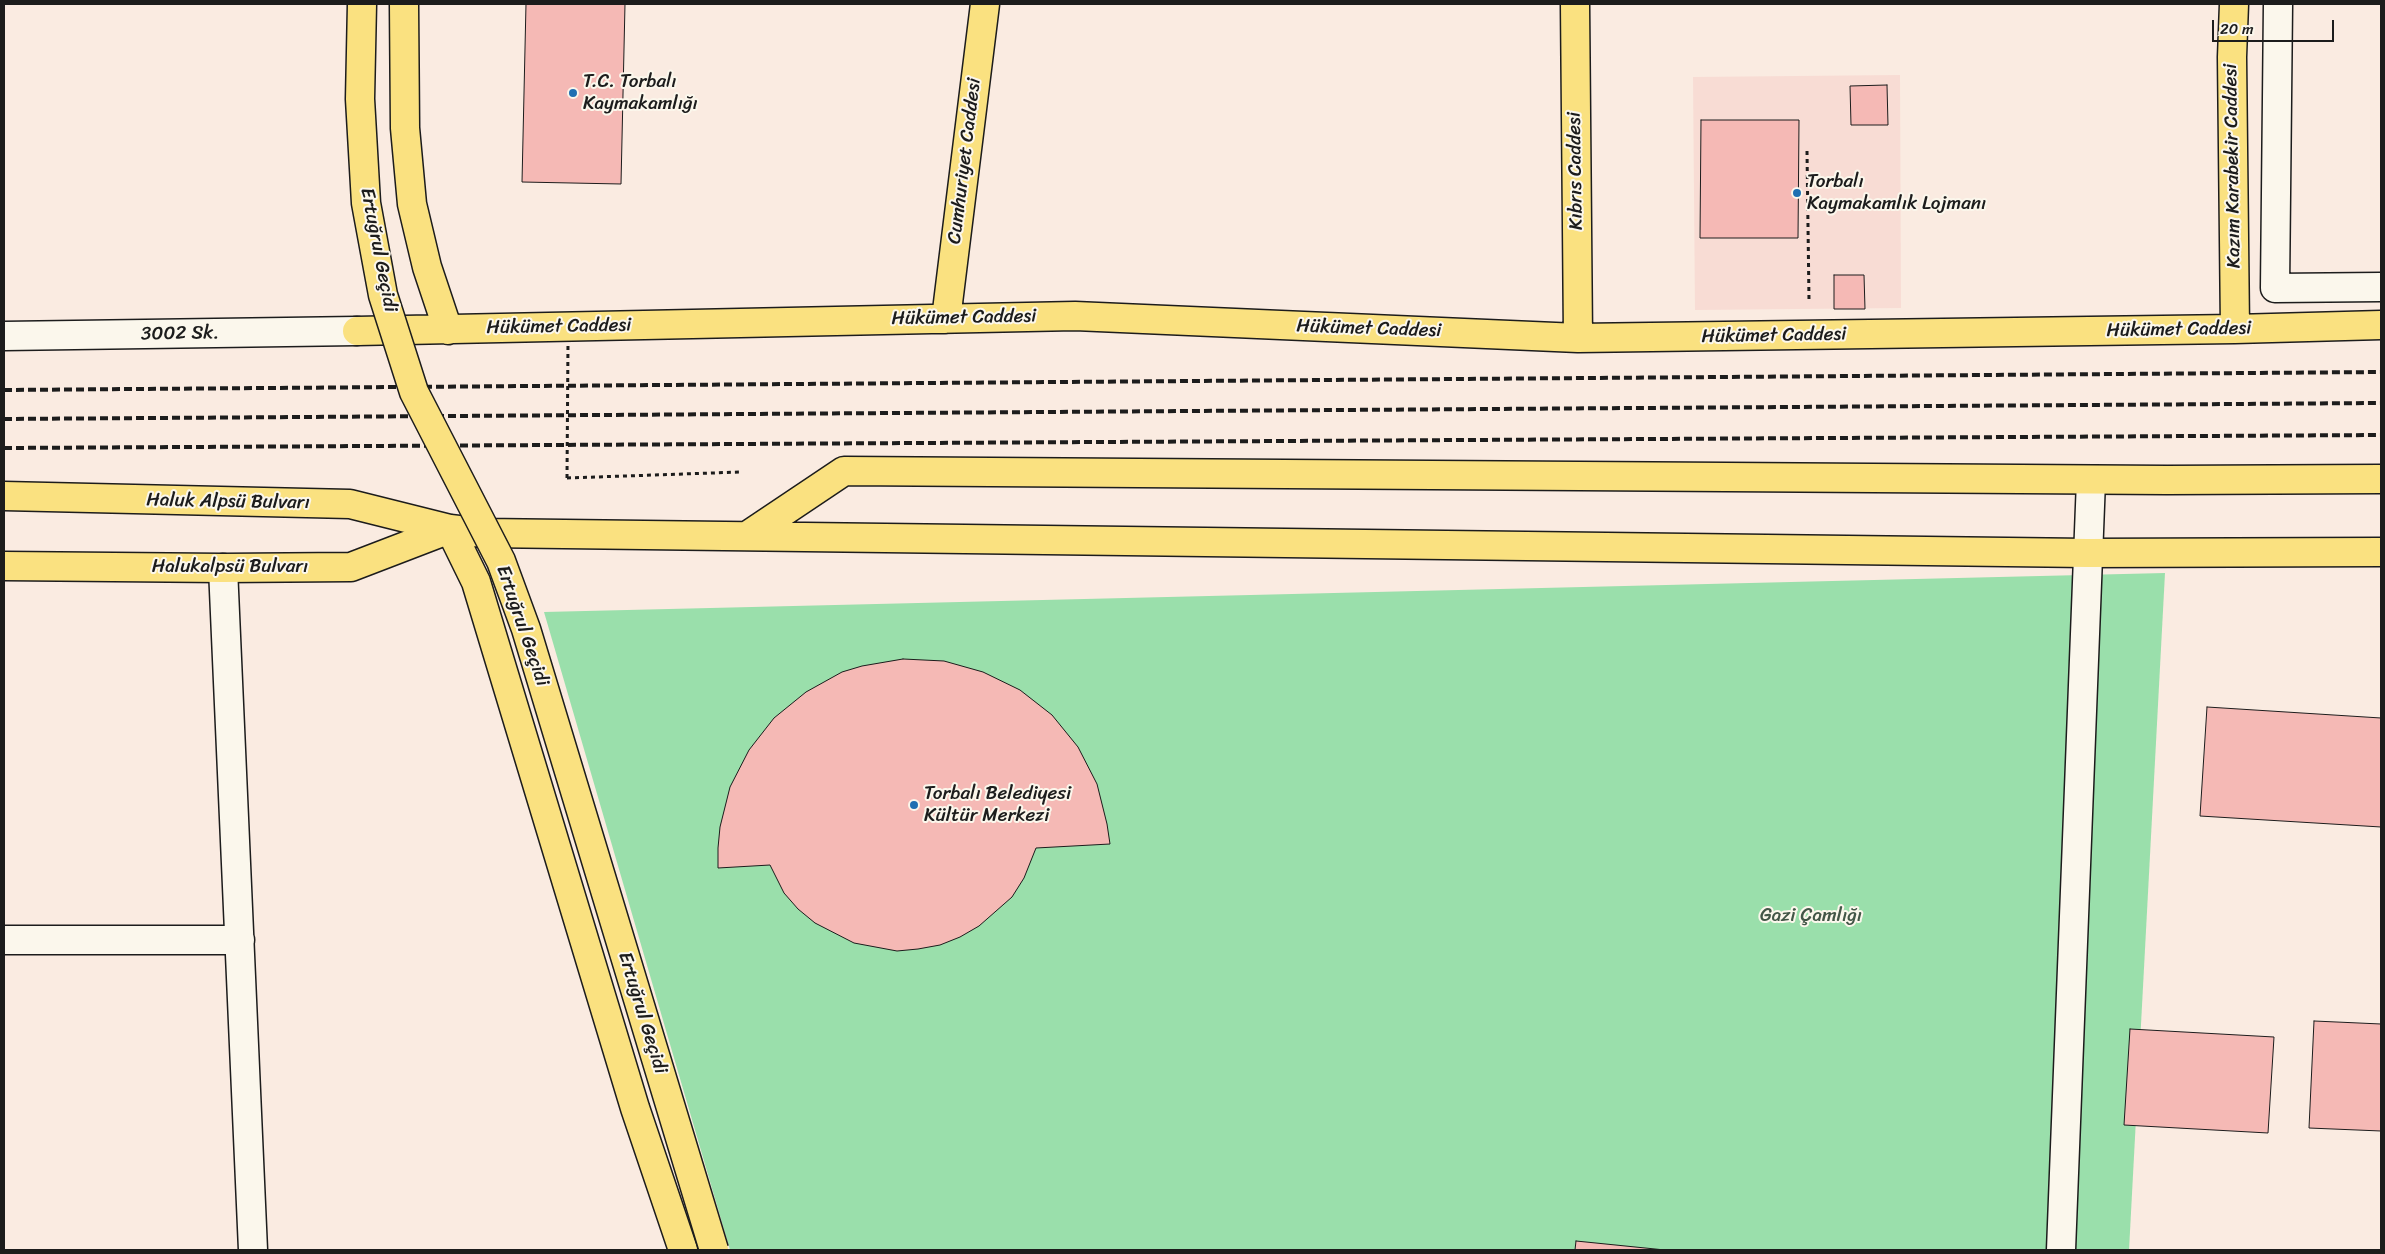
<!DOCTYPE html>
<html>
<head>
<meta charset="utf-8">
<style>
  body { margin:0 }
  #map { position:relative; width:2385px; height:1254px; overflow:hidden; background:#faebe1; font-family:Sriracha,sans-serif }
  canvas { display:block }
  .frame { position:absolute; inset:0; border:5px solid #1c1c1c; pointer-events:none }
  .scale { position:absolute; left:2212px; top:20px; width:122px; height:22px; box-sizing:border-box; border:2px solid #1c1c1c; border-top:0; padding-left:6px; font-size:15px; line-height:18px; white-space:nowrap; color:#1c1c1c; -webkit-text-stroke:4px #fbf7ec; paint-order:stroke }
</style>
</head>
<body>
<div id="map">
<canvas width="2385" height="1254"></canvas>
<div class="frame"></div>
<div class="scale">20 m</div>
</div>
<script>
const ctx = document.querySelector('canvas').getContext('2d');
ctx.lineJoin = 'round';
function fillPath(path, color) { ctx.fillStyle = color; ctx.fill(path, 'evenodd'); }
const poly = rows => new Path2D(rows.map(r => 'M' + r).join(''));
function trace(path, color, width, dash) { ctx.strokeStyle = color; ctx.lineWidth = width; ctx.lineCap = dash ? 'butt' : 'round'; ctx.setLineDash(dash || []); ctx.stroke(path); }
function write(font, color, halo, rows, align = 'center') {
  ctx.font = font + ' Sriracha,sans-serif'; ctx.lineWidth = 4; ctx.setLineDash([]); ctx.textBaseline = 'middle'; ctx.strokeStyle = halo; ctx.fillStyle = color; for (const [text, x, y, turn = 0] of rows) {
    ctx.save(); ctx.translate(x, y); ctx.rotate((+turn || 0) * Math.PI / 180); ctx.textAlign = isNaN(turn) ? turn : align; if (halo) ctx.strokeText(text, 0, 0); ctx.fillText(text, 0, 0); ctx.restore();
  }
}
fillPath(poly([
  [1900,75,1901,308,1695,310,1693,77]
]), '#f8dcd4');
fillPath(poly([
  [2165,573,2129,1250,730,1250,544,612]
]), '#9adfab');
const building = poly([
  [526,4,625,4,621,184,522,182,526,4],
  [1887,85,1888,125,1851,125,1850,86,1887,85],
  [1701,120,1799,120,1798,238,1700,238,1701,120],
  [1834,275,1864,275,1865,309,1834,309,1834,275],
  [903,659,944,661,983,672,1020,690,1052,715,1078,747,1097,784,1107,824,1110,844,1036,848,1024,878,1012,897,979,926,960,937,940,945,918,949,897,951,854,943,815,923,798,909,784,893,770,865,718,868,718,848,720,827,730,787,749,750,774,718,806,692,842,672,862,666,903,659],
  [2207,707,2381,718,2381,827,2200,816,2207,707],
  [2314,1021,2381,1024,2381,1131,2309,1128,2314,1021],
  [2130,1029,2274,1037,2268,1133,2124,1125,2130,1029],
  [1576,1241,1665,1250,1575,1250,1576,1241]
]);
fillPath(building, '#f5b9b5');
trace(building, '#1c1c1c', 1);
const minor = poly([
  [2278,4,2275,288,2381,287],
  [4,336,357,331],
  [223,568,253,1250],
  [4,940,240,940],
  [2061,1250,2091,480]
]);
const major = poly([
  [404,4,405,128,412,204,427,267,448,330],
  [1575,4,1578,338],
  [2234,4,2232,57,2235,329],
  [946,319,985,4],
  [357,331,1075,316,1578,338,2235,329,2381,325],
  [4,496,350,504,450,529,484,533,2087,553,2381,552],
  [450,529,476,582,635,1108,683,1250],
  [747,536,844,471,2167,480,2381,479],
  [4,566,223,568,351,567,450,529]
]);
trace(minor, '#1c1c1c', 31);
trace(major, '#1c1c1c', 31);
trace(poly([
  [1807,151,1809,300],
  [567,478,741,472]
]), '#1c1c1c', 3, [4, 4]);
trace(minor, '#fbf7ec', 28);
trace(major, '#fae180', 28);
trace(poly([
  [4,390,2381,372],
  [4,419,2381,403],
  [4,448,2381,435]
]), '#1c1c1c', 4, [8, 4]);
const majorBridge = poly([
  [362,4,360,99,366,203,383,295,414,392,501,561,526,629,714,1250]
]);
trace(majorBridge, '#1c1c1c', 31, []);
trace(poly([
  [567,478,568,342]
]), '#1c1c1c', 3, [4, 4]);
trace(majorBridge, '#fae180', 28);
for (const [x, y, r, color] of [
  [573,93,5,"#1f6fb2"],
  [1797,193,5,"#1f6fb2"],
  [914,805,5,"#1f6fb2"]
]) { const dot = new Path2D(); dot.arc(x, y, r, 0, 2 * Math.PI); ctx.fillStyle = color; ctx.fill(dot); trace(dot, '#fbf7ec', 2); }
write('19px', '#1c1c1c', '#fbf7ec', [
  ["T.C. Torbalı",583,82],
  ["Kaymakamlığı",583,104],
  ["Torbalı",1807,182],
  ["Kaymakamlık Lojmanı",1807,204],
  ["Torbalı Belediyesi",924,794],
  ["Kültür Merkezi",924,816]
], 'left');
write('19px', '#1c1c1c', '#fbf7ec', [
  ["Cumhuriyet Caddesi",965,161,-83],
  ["Kazım Karabekir Caddesi",2233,166,-91],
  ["Kıbrıs Caddesi",1576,171,-91],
  ["Ertuğrul Geçidi",378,250,79],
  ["Hükümet Caddesi",964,318,-1],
  ["Hükümet Caddesi",559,327,-1],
  ["Hükümet Caddesi",1369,329,2],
  ["Hükümet Caddesi",2179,330,-1],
  ["3002 Sk.",180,334,-1],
  ["Hükümet Caddesi",1774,336,-1],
  ["Haluk Alpsü Bulvarı",228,502,1],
  ["Halukalpsü Bulvarı",230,567],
  ["Ertuğrul Geçidi",522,626,71],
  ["Ertuğrul Geçidi",642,1013,73]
]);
write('19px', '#425647', '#fbf7ec', [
  ["Gazi Çamlığı",1811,916]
]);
</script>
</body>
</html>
